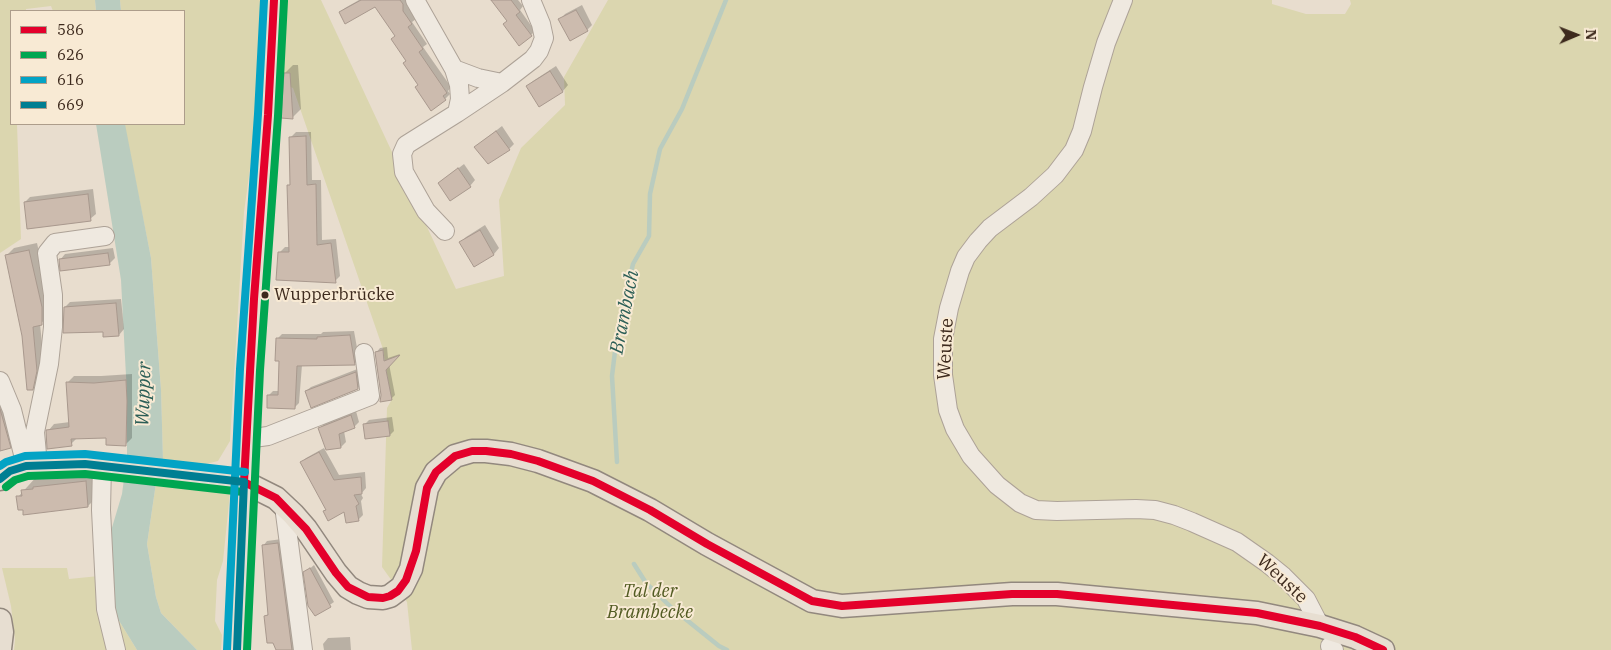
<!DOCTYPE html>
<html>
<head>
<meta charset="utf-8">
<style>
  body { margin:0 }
  #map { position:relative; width:1611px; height:650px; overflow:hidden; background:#e8ddce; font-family:"IBM Plex Serif",serif }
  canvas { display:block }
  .legend { position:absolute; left:10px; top:10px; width:175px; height:115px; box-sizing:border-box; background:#f8ead4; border:1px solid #ad9d8b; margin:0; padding:6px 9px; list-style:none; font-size:15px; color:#3d2a1d }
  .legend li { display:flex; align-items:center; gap:10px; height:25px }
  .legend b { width:25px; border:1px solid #ad9d8b }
  .north { position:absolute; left:1551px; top:10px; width:50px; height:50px; -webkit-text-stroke:4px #f8ead4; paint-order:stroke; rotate:89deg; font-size:14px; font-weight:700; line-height:20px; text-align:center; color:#3d2a1d }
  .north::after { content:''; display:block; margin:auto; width:18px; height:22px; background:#3d2a1d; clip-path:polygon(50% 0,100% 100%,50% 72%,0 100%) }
</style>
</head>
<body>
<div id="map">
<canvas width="1611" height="650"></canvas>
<ul class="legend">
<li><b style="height:6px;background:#e4002b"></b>586</li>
<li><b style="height:6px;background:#00a651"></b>626</li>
<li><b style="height:6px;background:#03a3c5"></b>616</li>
<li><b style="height:6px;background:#007e92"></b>669</li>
</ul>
<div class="north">N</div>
</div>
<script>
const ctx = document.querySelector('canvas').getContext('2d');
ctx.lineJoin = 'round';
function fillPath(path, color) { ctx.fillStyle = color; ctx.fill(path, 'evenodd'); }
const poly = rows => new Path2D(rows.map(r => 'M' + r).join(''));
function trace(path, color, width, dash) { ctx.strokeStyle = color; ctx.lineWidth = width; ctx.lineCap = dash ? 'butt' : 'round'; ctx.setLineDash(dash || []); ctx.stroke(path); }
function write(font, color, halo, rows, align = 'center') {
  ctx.font = font + ' "IBM Plex Serif",serif'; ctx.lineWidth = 4; ctx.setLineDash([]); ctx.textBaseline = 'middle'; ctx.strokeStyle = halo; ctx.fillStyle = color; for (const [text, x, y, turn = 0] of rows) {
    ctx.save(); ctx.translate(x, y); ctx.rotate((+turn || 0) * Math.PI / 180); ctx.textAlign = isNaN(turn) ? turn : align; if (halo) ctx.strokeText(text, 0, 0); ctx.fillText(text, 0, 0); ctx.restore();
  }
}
fillPath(poly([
  [0,0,95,0,96,11,53,11,51,6,26,9,26,11,11,11,11,124,17,124,21,239,0,253],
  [120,0,264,0,251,161,244,212,230,441,218,461,202,465,163,460,161,390,151,258,125,128,125,124,184,124,184,11,121,11],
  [285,0,321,0,456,289,504,276,499,200,521,148,565,105,564,77,608,0,1272,0,1272,4,1306,14,1345,14,1351,4,1350,0,1611,0,1611,650,412,650,407,602,382,567,387,408,391,401,383,349,293,88,281,84],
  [156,483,230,493,223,561,217,580,215,621,222,635,221,650,197,650,161,613,156,597,147,544],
  [2,568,67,568,69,579,99,576,110,585,118,619,137,650,14,650,15,640,11,606]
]), '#dbd6af');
fillPath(poly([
  [95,0,120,0,121,11,96,11],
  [96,124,125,124,151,258,161,390,163,460,156,483,147,544,156,597,161,613,197,650,137,650,118,619,110,585,108,541,122,494,127,456,127,395,121,280]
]), '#baccbf');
fillPath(poly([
  [359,0,407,0,407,6,416,19,412,22,427,44,423,47,451,87,448,91,450,94,445,99,431,109,396,36,376,6,341,12,345,8],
  [493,0,518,0,523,6,520,10,535,31,531,35,508,21],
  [582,5,592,25,587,30,560,20,565,14],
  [293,65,298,65,301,109,293,117,285,73],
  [556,66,568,85,563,91,539,105,527,86,533,81],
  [502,126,514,144,509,149,475,147],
  [296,132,311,132,312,180,321,180,322,240,336,239,340,276,335,281,280,252,285,247,290,247,289,186,292,183,291,137],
  [464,164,475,180,470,186,439,183],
  [93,189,96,214,90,219,25,202,30,197],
  [485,225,499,248,494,254,474,265,461,242,466,237],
  [37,243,49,299,49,316,40,324,44,363,40,381,32,388,23,336,6,256,14,248],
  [113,248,115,258,109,264,60,260,65,254],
  [121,299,124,329,119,335,104,331,65,307,70,302],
  [354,331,359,359,354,364,302,365,299,403,294,408,268,396,273,391,279,391,280,359,277,339,282,334,321,334,323,332],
  [387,347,388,358,400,354,389,364,395,395,391,399,382,395,376,353,380,348],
  [360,368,362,384,358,388,306,391,311,387],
  [132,374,132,438,125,445,108,436,78,437,71,444,48,431,54,424,70,422,67,383,74,376,101,376],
  [0,391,15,442,10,447,0,450],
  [356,411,359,422,354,427,344,431,346,442,341,447,320,428,325,423],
  [392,417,394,431,390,435,365,424,369,420],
  [324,448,339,475,365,472,366,488,361,494,363,498,361,501,363,515,358,520,345,510,327,509,302,462,306,458],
  [101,466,104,490,88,506,24,508,18,497,38,475],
  [282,539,298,650,277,650,266,616,269,613,263,546,267,541],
  [314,565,334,602,315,615,305,573],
  [350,637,351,650,324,650,323,644,328,638]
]), '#0003');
trace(poly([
  [617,462,612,376,617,335,633,264,649,236,650,194,660,149,682,109,726,0],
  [634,564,646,583,673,609,719,646,727,650]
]), '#baccbf', 4.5);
const building = poly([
  [361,0,400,0,403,4,403,11,412,24,408,27,423,49,419,52,447,93,443,96,446,100,431,111,415,87,418,85,403,63,406,61,391,39,395,36,375,7,345,24,339,12,361,0],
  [491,0,511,0,520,12,516,15,532,36,519,46,503,24,507,21,491,0],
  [576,10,588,31,570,41,558,19,576,10],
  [550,71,563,92,539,107,526,86,550,71],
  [284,73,290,73,293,119,281,118,284,73],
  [496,131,510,150,488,164,474,147,496,131],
  [306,136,307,185,316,184,317,245,331,243,336,283,276,280,278,252,289,252,287,185,290,185,289,137,306,136],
  [458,168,471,187,450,201,438,183,458,168],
  [88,194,91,221,27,229,24,202,88,194],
  [480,230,494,255,474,267,459,242,480,230],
  [29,250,42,307,42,325,33,327,37,371,33,390,27,390,22,336,5,255,29,250],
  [108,253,110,265,60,271,59,259,108,253],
  [116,303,119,336,103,337,103,332,63,333,64,307,116,303],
  [350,335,355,365,297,366,295,409,267,408,267,395,278,395,279,361,275,361,276,338,317,339,317,337,350,335],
  [383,350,384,361,400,355,386,370,392,400,380,402,381,395,375,352,383,350],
  [356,372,358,389,311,408,305,391,356,372],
  [126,380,127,401,126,446,106,445,106,438,71,439,72,446,47,449,46,430,69,427,66,382,94,383,126,380],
  [0,409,11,448,0,451,0,409],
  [351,415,355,428,339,434,341,448,326,450,318,428,351,415],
  [388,421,390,436,365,439,363,424,388,421],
  [319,452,334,480,361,477,362,494,354,495,359,504,356,506,359,521,346,523,344,512,328,521,323,511,326,510,300,462,319,452],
  [86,481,88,507,23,515,23,510,18,510,16,496,22,496,21,490,33,489,33,487,86,481],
  [278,543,292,650,276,650,273,643,267,643,264,616,268,615,262,545,278,543],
  [310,568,331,607,315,616,308,606,303,572,310,568]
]);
fillPath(building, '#ccbbae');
trace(building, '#a8988d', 1);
const minor = poly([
  [415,0,454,69,478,78,502,83,533,59,539,51,544,38,541,24,531,0],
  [1123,0,1106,43,1093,87,1082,131,1074,150,1055,175,1031,197,990,228,978,241,966,257,960,271,949,308,943,339,943,375,948,410,955,429,971,456,997,485,1020,503,1036,510,1057,511,1136,509,1155,510,1174,515,1192,522,1237,542,1267,563,1283,576,1306,599,1320,626],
  [457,113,502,83],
  [445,231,426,211,404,172,402,154,406,145,457,113,460,99,459,85,454,69],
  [0,381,12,410,26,466],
  [246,439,268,436,370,396,364,353],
  [38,465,35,432,49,364,53,327,53,295,47,253,55,243,105,236],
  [102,465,101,510,106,609,116,650],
  [284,506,303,650],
  [1330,646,1334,650]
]);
const major = poly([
  [0,479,10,471,26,466,85,464,244,482,276,498,293,514,306,529,336,573,348,587,358,593,368,597,383,598,390,596,402,587,411,569,427,488,436,472,455,456,472,451,486,451,511,454,538,461,593,481,650,510,707,544,812,601,842,606,1012,594,1057,594,1257,613,1320,626,1355,637,1383,650],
  [0,620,2,632,0,649],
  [237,650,250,369,268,115,274,0]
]);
trace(minor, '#ada297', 20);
trace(major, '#92887e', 25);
trace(minor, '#efe9e0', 18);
trace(major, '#e7ded1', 22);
trace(poly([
  [244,482,276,498,306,529,336,573,348,587,368,597,383,598,390,596,398,591,406,580,416,551,427,488,436,472,455,456,472,451,486,451,511,454,538,461,593,481,650,510,707,544,812,601,842,606,1012,594,1057,594,1257,613,1320,626,1355,637,1383,650],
  [244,482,254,299,268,115,274,0]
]), '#e4002b', 8);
trace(poly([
  [6,487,15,480,28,476,85,474,243,492],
  [247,650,260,370,278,116,284,1]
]), '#00a651', 8);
trace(poly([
  [0,466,6,462,25,456,85,454,245,472],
  [227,650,240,369,258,114,264,0]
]), '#03a3c5', 8);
trace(poly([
  [0,479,10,471,26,466,85,464,244,482],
  [237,650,244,482]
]), '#007e92', 8);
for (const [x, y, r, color] of [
  [265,295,4.5,"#3d2a1d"]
]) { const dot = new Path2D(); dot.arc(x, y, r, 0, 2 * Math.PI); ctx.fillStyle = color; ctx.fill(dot); trace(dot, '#f8ead4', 2); }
write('17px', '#3d2a1d', '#f8ead4', [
  ["Wupperbrücke",274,295]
], 'left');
write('18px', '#3d2a1d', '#f8ead4', [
  ["Weuste",946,349,-87],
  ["Weuste",1282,579,43]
]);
write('italic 18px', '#525b22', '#f8ead4', [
  ["Tal der",650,592],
  ["Brambecke",650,613]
]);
write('italic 19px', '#2b5e56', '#f8ead4', [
  ["Brambach",625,312,-79],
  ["Wupper",144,394,-88]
]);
</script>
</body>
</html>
